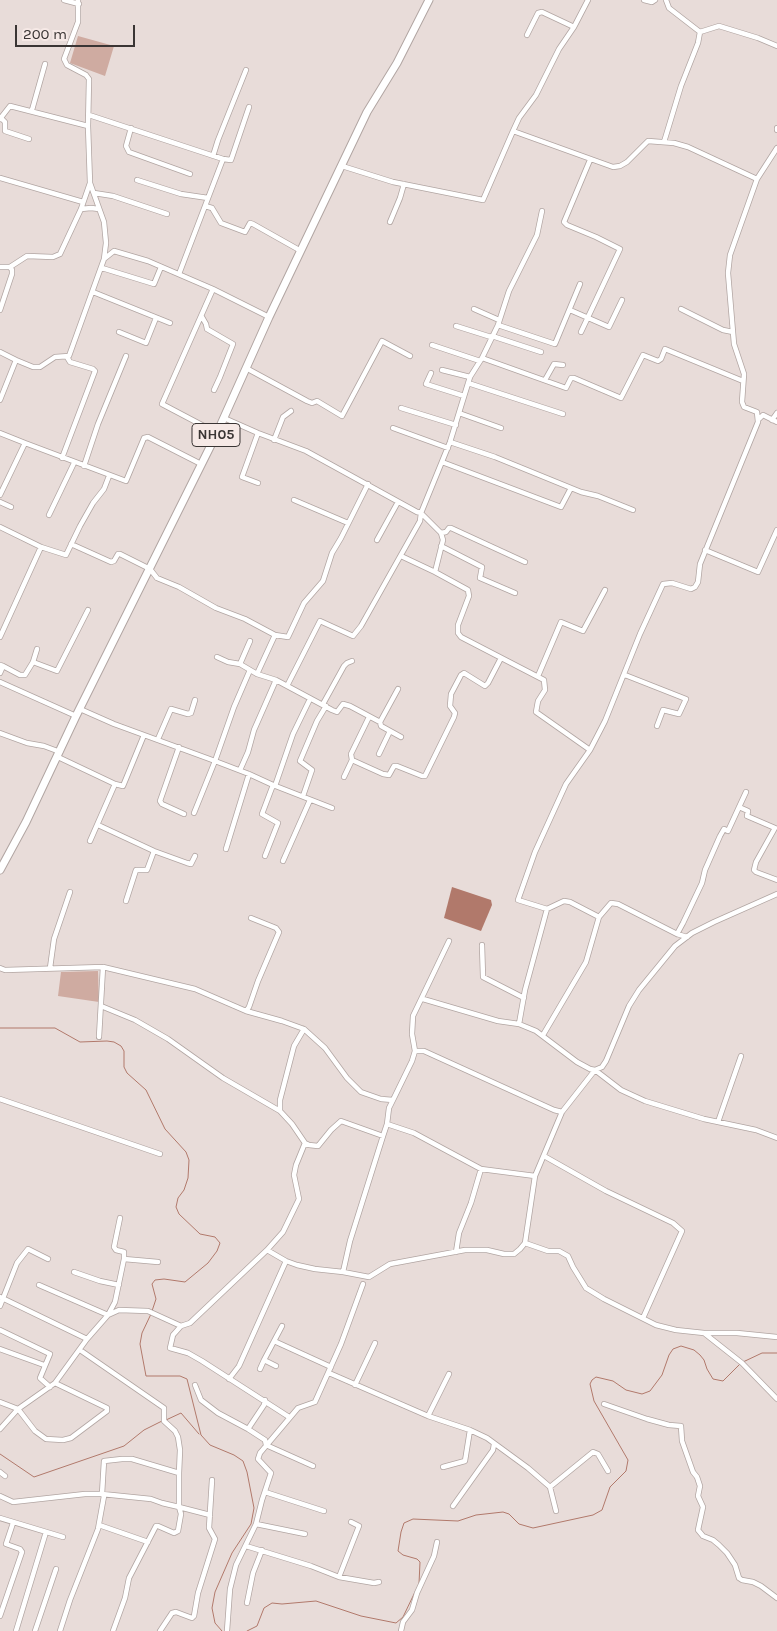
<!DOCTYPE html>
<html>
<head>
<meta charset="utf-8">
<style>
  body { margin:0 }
  #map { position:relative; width:777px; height:1631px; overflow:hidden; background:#e8dcd9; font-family:Karla,sans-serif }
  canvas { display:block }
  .scale { position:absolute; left:15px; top:25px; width:120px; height:22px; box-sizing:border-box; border:2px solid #3a3534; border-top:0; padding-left:6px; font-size:15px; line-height:18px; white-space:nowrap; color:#3a3534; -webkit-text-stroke:4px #f6e9e6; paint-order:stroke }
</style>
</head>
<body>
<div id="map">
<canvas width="777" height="1631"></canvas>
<div class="scale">200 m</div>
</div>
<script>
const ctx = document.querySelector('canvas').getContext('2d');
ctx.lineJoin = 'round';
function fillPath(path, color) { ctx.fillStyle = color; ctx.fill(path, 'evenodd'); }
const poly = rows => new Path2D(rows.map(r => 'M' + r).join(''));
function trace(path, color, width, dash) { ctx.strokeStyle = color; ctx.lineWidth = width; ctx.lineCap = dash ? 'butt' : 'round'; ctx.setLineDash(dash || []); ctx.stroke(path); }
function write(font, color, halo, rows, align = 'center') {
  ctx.font = font + ' Karla,sans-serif'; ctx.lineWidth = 5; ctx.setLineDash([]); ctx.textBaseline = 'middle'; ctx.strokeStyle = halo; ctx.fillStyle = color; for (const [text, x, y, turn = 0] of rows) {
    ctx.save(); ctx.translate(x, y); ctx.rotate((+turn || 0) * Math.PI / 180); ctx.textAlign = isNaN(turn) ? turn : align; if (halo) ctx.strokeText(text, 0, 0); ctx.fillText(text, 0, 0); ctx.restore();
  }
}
fillPath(poly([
  [78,36,114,46,105,76,70,63],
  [98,971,99,1002,58,996,61,972]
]), '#cfaba1');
fillPath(poly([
  [452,887,491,900,492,905,481,931,444,918]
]), '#b1796b');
trace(poly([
  [0,1028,55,1028,80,1042,107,1041,114,1042,121,1046,124,1051,124,1067,127,1073,146,1090,165,1129,186,1152,189,1160,188,1178,184,1190,178,1198,176,1207,179,1214,200,1234,215,1237,220,1243,217,1251,208,1263,185,1282,164,1279,155,1280,152,1284,156,1299,152,1311],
  [151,1314,142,1333,140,1344,146,1376,180,1376,187,1379,201,1435,210,1445,234,1455,243,1461,247,1472,254,1508,251,1524,232,1553,215,1592,212,1608,215,1623,222,1631],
  [743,1362,762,1353,777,1353],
  [166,1420,181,1413,199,1434],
  [0,1454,34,1477,124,1446,144,1430,162,1421],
  [419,1584,420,1562,417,1559,403,1555,398,1551,401,1532,404,1523,413,1519,458,1521,476,1515,503,1512,509,1514,519,1524,533,1528,593,1515,602,1510,610,1487,626,1471,628,1460,594,1401,590,1384,592,1380,596,1377,613,1381,626,1390,642,1394,650,1391,662,1375,669,1355,673,1349,681,1346,694,1350,700,1355,704,1360,707,1369,713,1379,723,1381,740,1364],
  [247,1631,257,1626,264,1608,272,1603,282,1604,316,1601,361,1616,396,1623,403,1617,415,1592]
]), '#b1796b', 1);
const street = poly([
  [64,0,79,4],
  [644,0,652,2,655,0],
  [700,32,719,26,758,38,777,46],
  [527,35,538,13,542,12,574,27],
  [32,110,45,64],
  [89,115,223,159,179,274],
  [1,118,5,122,5,131,29,139],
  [0,119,10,106,88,126,89,79,86,75,67,65,64,59,78,22,78,0],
  [88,126,90,183,104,222,106,243,104,259],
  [131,128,126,146,129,152,190,174],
  [777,128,777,130],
  [513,131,519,118,536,95,559,49,574,27,588,0],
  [664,142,681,86,698,43,700,32,669,8,666,0],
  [213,156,218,140,246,70],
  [223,159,231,160,249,107],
  [342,166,393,182,483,200,513,131,613,167,620,166,627,162,648,141,674,143,688,147,757,179,777,148],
  [0,178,83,202],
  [137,180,181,194,208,198],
  [94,193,113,196,167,214],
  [205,206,212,208,221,223,245,232,250,223,253,224,301,251],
  [81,209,91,208,99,209],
  [390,222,400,198,404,184],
  [0,267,10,267,27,256,53,257,60,254,81,209,90,183],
  [102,268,154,284,161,267],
  [213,289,162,404,217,433],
  [93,292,170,323],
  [474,309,499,320],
  [681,309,723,330,733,332],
  [0,310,12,274,12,270,10,267],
  [570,310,609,327,622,300],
  [202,317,206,324,207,329,233,344,220,377,214,390],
  [498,325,555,344,580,284],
  [456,326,491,337],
  [119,332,146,343,156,318],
  [581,332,620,249,596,237,567,225,564,222,590,160],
  [492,336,541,352],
  [432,345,480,361],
  [0,352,16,360,0,400],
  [482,358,498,325,509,291,537,235,542,211],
  [16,360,33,367,40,367,55,357,69,356,104,259,114,251,148,261,213,289,269,317],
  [246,368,307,401,312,403,317,401,342,416,382,341,410,356],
  [442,370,470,377],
  [431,373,426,384,464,396],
  [545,380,554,364,563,365],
  [468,383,563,414],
  [401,408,456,425],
  [459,413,501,428],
  [224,418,258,433,306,451,417,512,421,513,441,533,443,540,435,572,468,590,469,596,458,625,458,633,461,637,544,680,545,690,538,701,536,712,590,750],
  [759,419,763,415,777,422],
  [772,420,777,413],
  [393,428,448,448],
  [0,433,25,443,0,495],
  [258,433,242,477,258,483],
  [274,440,283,417,291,411],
  [450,442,495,457,581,492,598,496,633,510],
  [25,443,126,481,144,438,148,437,201,464],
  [62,458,95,371,93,369,70,362,67,357],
  [442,462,561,507,571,488],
  [84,466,98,424,126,356],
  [294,500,348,523],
  [0,502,11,507],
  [49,515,74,463],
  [0,527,41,547,0,637],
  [441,533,446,532,449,528,451,528,525,562],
  [377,540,398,502],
  [71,544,111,562,114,561,118,554,120,554,150,569,157,578,179,587,216,608,245,619,275,635,257,674],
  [441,546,482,567,480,578,515,593],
  [41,547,66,555,80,526,93,503,104,489,109,476],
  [705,550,758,572,777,530],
  [401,556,435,572],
  [275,635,288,637,304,603,323,581,332,553,341,538,368,484],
  [250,641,240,664,257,674,276,680,332,710,337,712,343,704,350,706,380,722,381,726,401,737],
  [217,657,228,662,240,664],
  [33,662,57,671,88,610],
  [0,665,3,666,0,673],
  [3,666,20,675,25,675,33,662,37,649],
  [625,675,686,699,679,714,663,710,657,726],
  [538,676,561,622,583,631,605,590],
  [0,682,76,716],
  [287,686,320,621,353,636,361,626,420,521,421,513,450,442,470,377,482,358,566,388,571,378,574,378,621,398,643,355,658,361,661,359,665,349,743,381],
  [323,704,344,666,347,663,352,661],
  [80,709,114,724,215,761,249,774,273,785,332,808],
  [369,717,351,754,352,760,383,774,389,775,394,766,397,766,422,776,425,776,454,717,455,713,450,706,451,694,461,675,464,673,485,686,488,683,501,658],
  [380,722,398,689],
  [0,733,27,743,44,746,60,752],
  [158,739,171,709,188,714,191,713,195,700],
  [179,747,160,801,162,804,184,814],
  [379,754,390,731],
  [58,757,115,784,90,841],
  [240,770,248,752,254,730,276,680],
  [344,777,352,760],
  [115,784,123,786,144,735],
  [275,786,293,734,310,699],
  [303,796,312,770,300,761,317,721,326,706],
  [739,807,748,811,747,816,775,828,756,862,754,870,756,872,777,880],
  [194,813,215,761,234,707,250,670],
  [98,825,154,851,187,863,191,864,195,856],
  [226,849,249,774],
  [265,856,278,823,262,814,273,785],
  [283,861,310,800],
  [126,901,136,870,147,870,154,851],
  [547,909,564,901,570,902,599,917,611,903,618,904,677,934,687,937],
  [677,934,683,923,702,883,705,870,720,836,724,829,728,831,746,792],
  [482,945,483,977,524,998],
  [0,968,5,970,103,967,195,989,246,1011,282,1021,304,1029,325,1048,347,1078,361,1092,381,1099,393,1100,412,1061,415,1051,424,1051,554,1110,562,1112,595,1070,602,1067,606,1061,629,1006,639,990,675,946,692,933,714,922,777,894],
  [50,968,54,939,70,892],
  [423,999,498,1021,519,1024,536,1031,577,1062,590,1069,595,1070,621,1090,645,1101,704,1119,756,1130,777,1138],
  [101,1006,135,1020,168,1039,223,1078,280,1111],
  [246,1011,249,1007,258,981,279,932,276,928,251,918],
  [519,1024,525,990,547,909,518,900,535,852,566,784,590,750,605,721,640,634,663,584,672,583,691,589,695,587,698,582,700,564,758,422,757,412,744,407,742,402,744,374,734,344,728,273,730,255,757,179],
  [543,1035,586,962,599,917],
  [99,1037,103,967],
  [415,1051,412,1034,413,1016,449,941],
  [0,1099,160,1154],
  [718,1122,741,1056],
  [387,1124,414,1133,481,1169,535,1176],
  [305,1143,309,1145,318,1146,331,1130,341,1121,383,1136,387,1124,389,1108,393,1100],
  [544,1156,606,1191,673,1223,682,1231,643,1318],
  [525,1243,535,1176,562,1112],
  [267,1250,283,1232,299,1199,294,1175,296,1165,305,1143,292,1124,280,1111,280,1100,294,1046,304,1029],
  [456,1252,459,1233,471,1203,481,1169],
  [124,1259,158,1262],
  [74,1272,100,1281,119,1285],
  [343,1272,350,1241,383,1136],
  [39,1285,108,1315,115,1302,124,1259,124,1252,116,1250,114,1247,120,1218],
  [0,1297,87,1339],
  [0,1306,17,1263,28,1249,48,1259],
  [0,1330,50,1354,40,1378,50,1387],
  [704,1333,737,1333,777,1337],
  [274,1341,331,1367],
  [0,1349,44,1365],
  [80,1350,164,1408,164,1421,175,1431,178,1437,180,1450,179,1473],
  [276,1366,264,1360,282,1326],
  [260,1369,264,1360],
  [329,1373,428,1416,470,1430,487,1438,528,1468,550,1487,556,1511],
  [229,1379,239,1366,286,1261],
  [195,1385,201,1400,218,1413,248,1429],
  [355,1385,375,1343],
  [265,1400,264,1405,248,1429,265,1440,266,1445,313,1466],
  [0,1402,18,1409,35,1431,46,1439,63,1440,71,1438,107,1411,107,1408,55,1383],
  [604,1404,647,1419,669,1425,681,1426,682,1441,693,1472,697,1477,700,1486,698,1496,703,1507,698,1530,703,1536,713,1540,719,1545,727,1553,735,1565,739,1578,742,1580,753,1582,761,1586,777,1598],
  [428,1416,449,1374],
  [289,1417,202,1361,188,1353,170,1348,173,1335,181,1326,190,1323,267,1250,286,1261,297,1265,315,1269,343,1272,369,1277,390,1264,465,1250,487,1250,504,1254,514,1254,520,1249,525,1243,548,1251,559,1251,568,1256,573,1267,586,1288,604,1299,656,1325,676,1330,704,1333,742,1363,777,1399],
  [0,1429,18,1409,55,1383,87,1339,108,1315,119,1310,148,1311,181,1326],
  [443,1467,465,1461,470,1430],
  [0,1472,5,1476],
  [550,1487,593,1452,598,1454,608,1471],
  [265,1492,324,1511],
  [0,1496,13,1502,85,1494,102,1494,104,1496,98,1529,70,1600,60,1631],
  [453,1506,493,1450,494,1444],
  [0,1518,63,1537],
  [256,1524,305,1534],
  [99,1525,148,1542],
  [246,1546,311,1566,339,1577,374,1583,379,1582],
  [339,1577,359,1526,351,1522],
  [247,1603,253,1573,262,1550],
  [0,1616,22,1552,20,1549,6,1544,13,1523],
  [16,1631,46,1532],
  [35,1631,56,1569],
  [113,1631,125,1598,129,1578,156,1526,158,1526,174,1533,178,1531,181,1514,179,1507,179,1473,132,1459,122,1459,104,1461,102,1494,151,1499,162,1503,179,1507,210,1515],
  [160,1631,172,1613,176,1612,192,1618,194,1616,198,1593,215,1539,209,1528,212,1480],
  [227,1631,230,1589,236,1565,256,1524,262,1500,271,1473,258,1459,260,1453,298,1408,315,1402,341,1344,363,1284],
  [401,1631,403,1622,412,1610,417,1593,434,1556,437,1542]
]);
const primary = poly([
  [0,870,26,822,76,716,217,433,269,317,367,112,397,63,429,0]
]);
trace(street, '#b1a5a2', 6);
trace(primary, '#b1a5a2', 9);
trace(street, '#fff', 4.5);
trace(primary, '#fff', 7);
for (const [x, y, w] of [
  [216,435,48]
]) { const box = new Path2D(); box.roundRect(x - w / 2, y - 11.5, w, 23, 4); ctx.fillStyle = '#f6e9e6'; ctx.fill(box); trace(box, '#3a3534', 1); }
write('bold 14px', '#3a3534', null, [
  ["NH05",216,435]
]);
</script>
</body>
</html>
